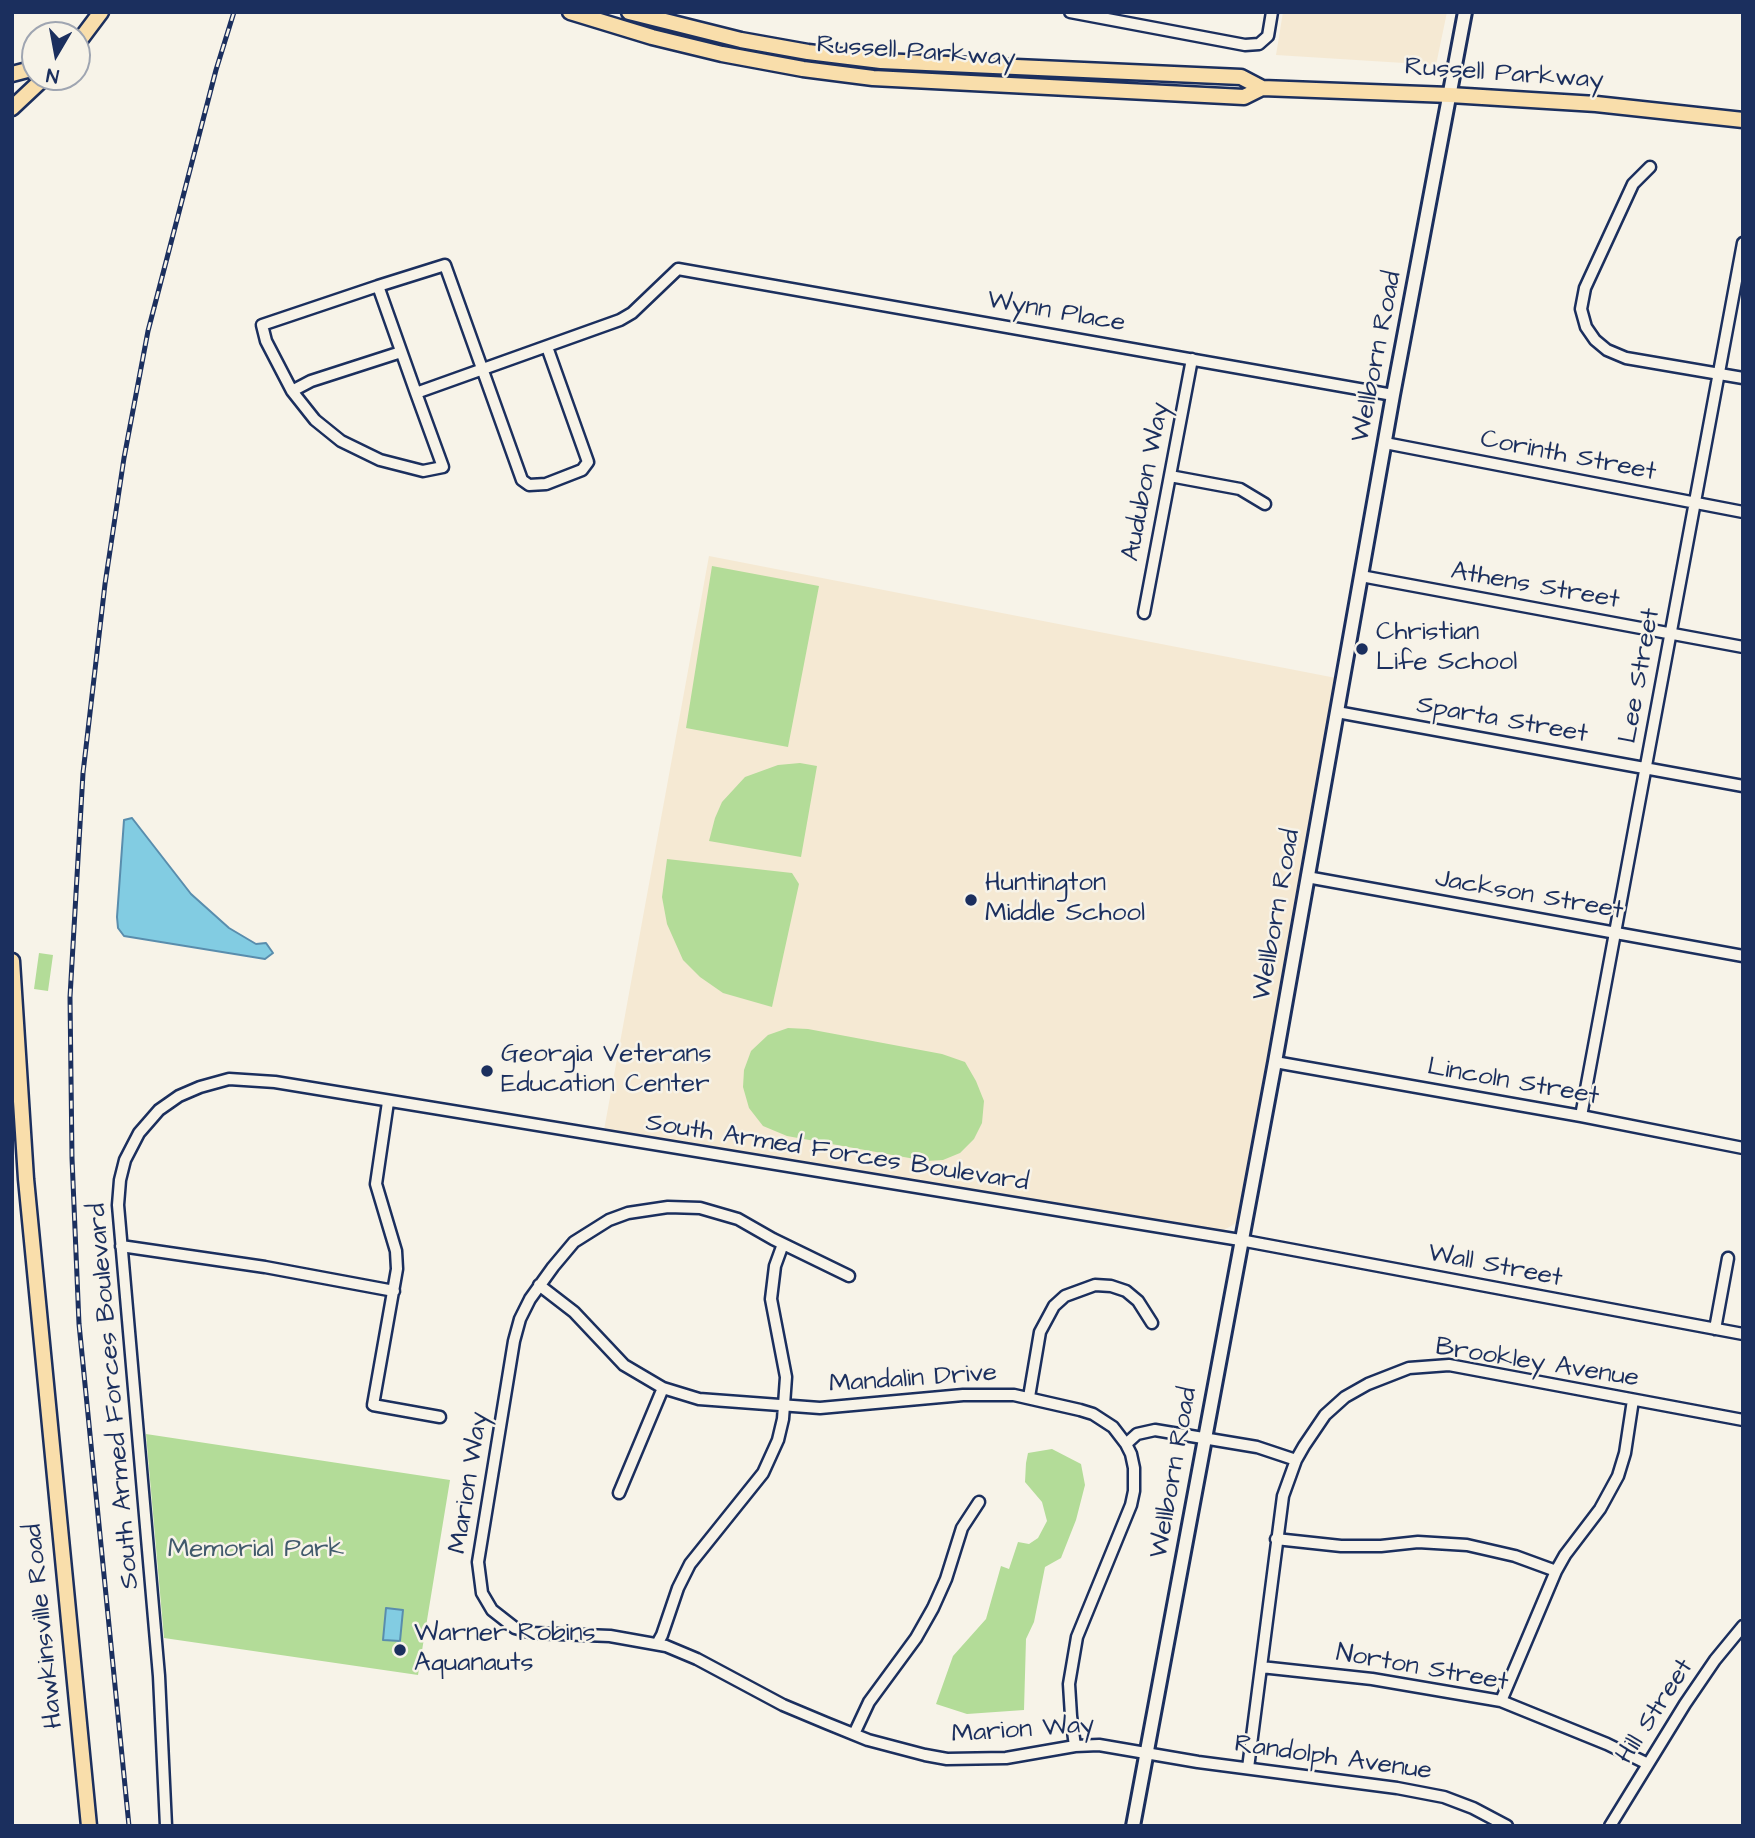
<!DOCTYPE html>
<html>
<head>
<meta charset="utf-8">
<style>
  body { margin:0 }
  #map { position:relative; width:1755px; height:1838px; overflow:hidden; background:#f7f3e8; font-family:"Architects Daughter",sans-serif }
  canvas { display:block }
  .frame { position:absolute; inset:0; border:14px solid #1b2f5e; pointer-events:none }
  .north { position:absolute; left:21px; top:21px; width:70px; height:70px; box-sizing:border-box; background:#f7f3e8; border:2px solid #9fa5b1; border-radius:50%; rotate:190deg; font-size:19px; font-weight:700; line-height:28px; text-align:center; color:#1b2f5e }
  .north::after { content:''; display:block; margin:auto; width:24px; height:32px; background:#1b2f5e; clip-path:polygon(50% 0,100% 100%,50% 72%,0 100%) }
</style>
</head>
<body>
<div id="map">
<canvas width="1755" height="1838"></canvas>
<div class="frame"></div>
<div class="north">N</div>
</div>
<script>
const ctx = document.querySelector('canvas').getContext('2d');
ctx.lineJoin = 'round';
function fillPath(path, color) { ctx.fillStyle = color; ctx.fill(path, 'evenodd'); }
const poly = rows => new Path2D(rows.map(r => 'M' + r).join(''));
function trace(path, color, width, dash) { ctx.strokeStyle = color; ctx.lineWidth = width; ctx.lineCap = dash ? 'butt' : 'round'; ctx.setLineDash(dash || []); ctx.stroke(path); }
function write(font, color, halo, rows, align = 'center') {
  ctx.font = font + ' "Architects Daughter",sans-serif'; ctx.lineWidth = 5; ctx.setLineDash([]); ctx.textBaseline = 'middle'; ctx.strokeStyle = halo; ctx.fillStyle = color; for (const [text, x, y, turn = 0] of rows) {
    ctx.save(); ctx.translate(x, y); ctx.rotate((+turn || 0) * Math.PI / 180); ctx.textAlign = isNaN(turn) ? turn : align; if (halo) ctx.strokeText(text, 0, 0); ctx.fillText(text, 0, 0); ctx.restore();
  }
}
fillPath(poly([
  [1283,12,1447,12,1436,65,1276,55],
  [709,556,1336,678,1242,1218,1233,1225,1220,1232,604,1130]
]), '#f5e9d3');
fillPath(poly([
  [712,566,819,586,788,747,686,728],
  [800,763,817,766,801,857,709,841,715,818,722,802,745,777,778,765],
  [667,859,792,873,799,884,772,1007,723,993,700,977,683,960,667,924,662,897],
  [39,953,53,955,48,991,34,989],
  [788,1028,808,1029,942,1054,965,1062,976,1081,984,1101,982,1123,974,1139,960,1153,943,1160,926,1161,787,1136,763,1126,749,1108,743,1087,744,1070,751,1051,768,1035],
  [146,1434,450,1480,418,1675,164,1638],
  [1052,1449,1081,1464,1085,1485,1076,1520,1061,1558,1045,1567,1034,1622,1026,1639,1024,1710,967,1714,936,1704,953,1656,986,1619,1001,1566,1009,1569,1018,1542,1029,1544,1038,1538,1047,1521,1042,1502,1025,1482,1026,1463,1028,1453]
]), '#b3dc98');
const water = poly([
  [132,818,191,894,229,928,256,944,266,943,273,953,265,959,124,936,118,928,117,917,124,820,132,818],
  [386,1608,403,1610,400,1641,383,1640,386,1608]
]);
fillPath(water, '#82cce2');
trace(water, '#598dad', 2);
const minor = poly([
  [1070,12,1245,45,1259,44,1268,36,1272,12],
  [1650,167,1633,184,1585,288,1581,309,1586,327,1595,340,1607,350,1626,358,1743,378],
  [378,286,445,265,522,480,529,485,546,484,582,470,588,462,547,347],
  [292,391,311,381,401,352],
  [416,393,443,467,423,471,380,460,341,441,315,420,292,391,266,341,262,325,378,286,416,393,620,320,632,313,678,269,1393,395],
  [1385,443,1743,512],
  [1170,476,1240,489,1265,504],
  [1361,576,1743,647],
  [1144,613,1192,359],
  [1337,712,1743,786],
  [1307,877,1743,956],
  [1275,1062,1581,1116,1743,1148],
  [388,1102,376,1184,396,1251,397,1269,373,1405,440,1417],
  [1581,1116,1743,243],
  [121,1246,265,1267,394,1291],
  [849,1276,773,1239,738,1219,700,1208,668,1207,628,1213,609,1220,574,1242,553,1267,530,1299,520,1319,514,1341,478,1562,482,1593,492,1610,515,1628,533,1633,610,1636,666,1646,697,1659,783,1705,826,1723,868,1740,925,1755,947,1759,1006,1758,1075,1746,1099,1745,1198,1762,1397,1788,1444,1797,1473,1808,1507,1826],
  [539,1285,574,1312,624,1365,663,1388,699,1399,820,1408,963,1395,1014,1395,1080,1410,1093,1414,1113,1427,1126,1444,1131,1454,1134,1468,1134,1491,1131,1505,1077,1637,1069,1684,1071,1716,1075,1746],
  [1715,1329,1728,1258],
  [1029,1397,1040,1332,1054,1306,1065,1296,1095,1285,1111,1286,1126,1291,1138,1301,1152,1323],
  [1126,1444,1137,1434,1155,1430,1257,1447,1296,1460],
  [619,1493,663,1388],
  [1276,1539,1341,1546,1381,1546,1418,1542,1467,1545,1515,1556,1556,1571],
  [657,1644,662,1635,678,1588,690,1564,763,1473,778,1440,783,1419,786,1377,771,1299,775,1266,783,1244],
  [1261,1667,1372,1679,1501,1701,1607,1744,1648,1764],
  [1501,1701,1556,1571,1565,1555,1600,1509,1618,1476,1625,1453,1633,1400],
  [854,1734,869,1702,916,1638,933,1608,946,1579,962,1528,979,1502],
  [1248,1768,1283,1496,1296,1460,1304,1446,1325,1415,1345,1397,1368,1384,1409,1368,1449,1365,1743,1420],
  [166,1826,159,1676,118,1205,120,1180,125,1160,139,1133,159,1110,179,1096,200,1087,229,1079,275,1082,1240,1240,1743,1334],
  [1610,1826,1685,1704,1715,1660,1743,1626]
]);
const tertiary = poly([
  [1133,1826,1275,1062,1393,395,1465,12]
]);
const primary = poly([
  [570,12,652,37,722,54,803,69,873,78,1244,97,1262,88],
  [629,12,741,40,808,52,881,61,1241,77,1262,88,1450,95,1596,104,1743,120],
  [77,44,101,12],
  [12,74,35,68],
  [12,108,45,77],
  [12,961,26,1179,89,1826]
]);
trace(minor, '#1b2f5e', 15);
trace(tertiary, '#1b2f5e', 18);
trace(primary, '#1b2f5e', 19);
trace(minor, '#f7f3e8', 10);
trace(tertiary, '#f7f3e8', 12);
trace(primary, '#f9deab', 14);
const rail = poly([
  [129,1826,79,1324,72,1158,70,997,83,773,105,584,124,458,148,331,216,70,234,12]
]);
trace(rail, '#1b2f5e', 5);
trace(rail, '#f7f3e8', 2.5, [8]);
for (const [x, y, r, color] of [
  [1362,649,7,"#1b2f5e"],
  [971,900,7,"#1b2f5e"],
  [487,1071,7,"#1b2f5e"],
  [400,1650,7,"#1b2f5e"]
]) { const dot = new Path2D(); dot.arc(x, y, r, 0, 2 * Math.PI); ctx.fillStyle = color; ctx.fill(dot); trace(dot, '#f7f3e8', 2.5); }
write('26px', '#1b2f5e', '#f7f3e8', [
  ["Russell Parkway",916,53,4],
  ["Russell Parkway",1504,75,4],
  ["Wynn Place",1056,313,10],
  ["Wellborn Road",1378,357,-79],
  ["Corinth Street",1568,457,11],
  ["Audubon Way",1147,482,-79],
  ["Athens Street",1535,587,10],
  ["Lee Street",1641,676,-80],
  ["Sparta Street",1502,721,10],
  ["Jackson Street",1529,896,10],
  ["Wellborn Road",1278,915,-80],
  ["Lincoln Street",1513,1083,10],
  ["South Armed Forces Boulevard",837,1154,9],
  ["Wall Street",1495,1267,11],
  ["Brookley Avenue",1537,1364,9],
  ["Mandalin Drive",913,1380,-4],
  ["South Armed Forces Boulevard",115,1396,-95],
  ["Wellborn Road",1175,1473,-80],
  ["Marion Way",470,1483,-81],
  ["Hawkinsville Road",45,1626,-96],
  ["Norton Street",1422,1669,10],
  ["Hill Street",1656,1712,-57],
  ["Marion Way",1023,1731,-4],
  ["Randolph Avenue",1333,1759,8]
]);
write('26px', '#1b2f5e', '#f7f3e8', [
  ["Christian",1376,634],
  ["Life School",1376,664],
  ["Huntington",985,885],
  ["Middle School",985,915],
  ["Georgia Veterans",501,1056],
  ["Education Center",501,1086],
  ["Warner Robins",414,1635],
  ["Aquanauts",414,1665]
], 'left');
write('26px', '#415a6c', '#f7f3e8', [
  ["Memorial Park",256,1551]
]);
</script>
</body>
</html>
